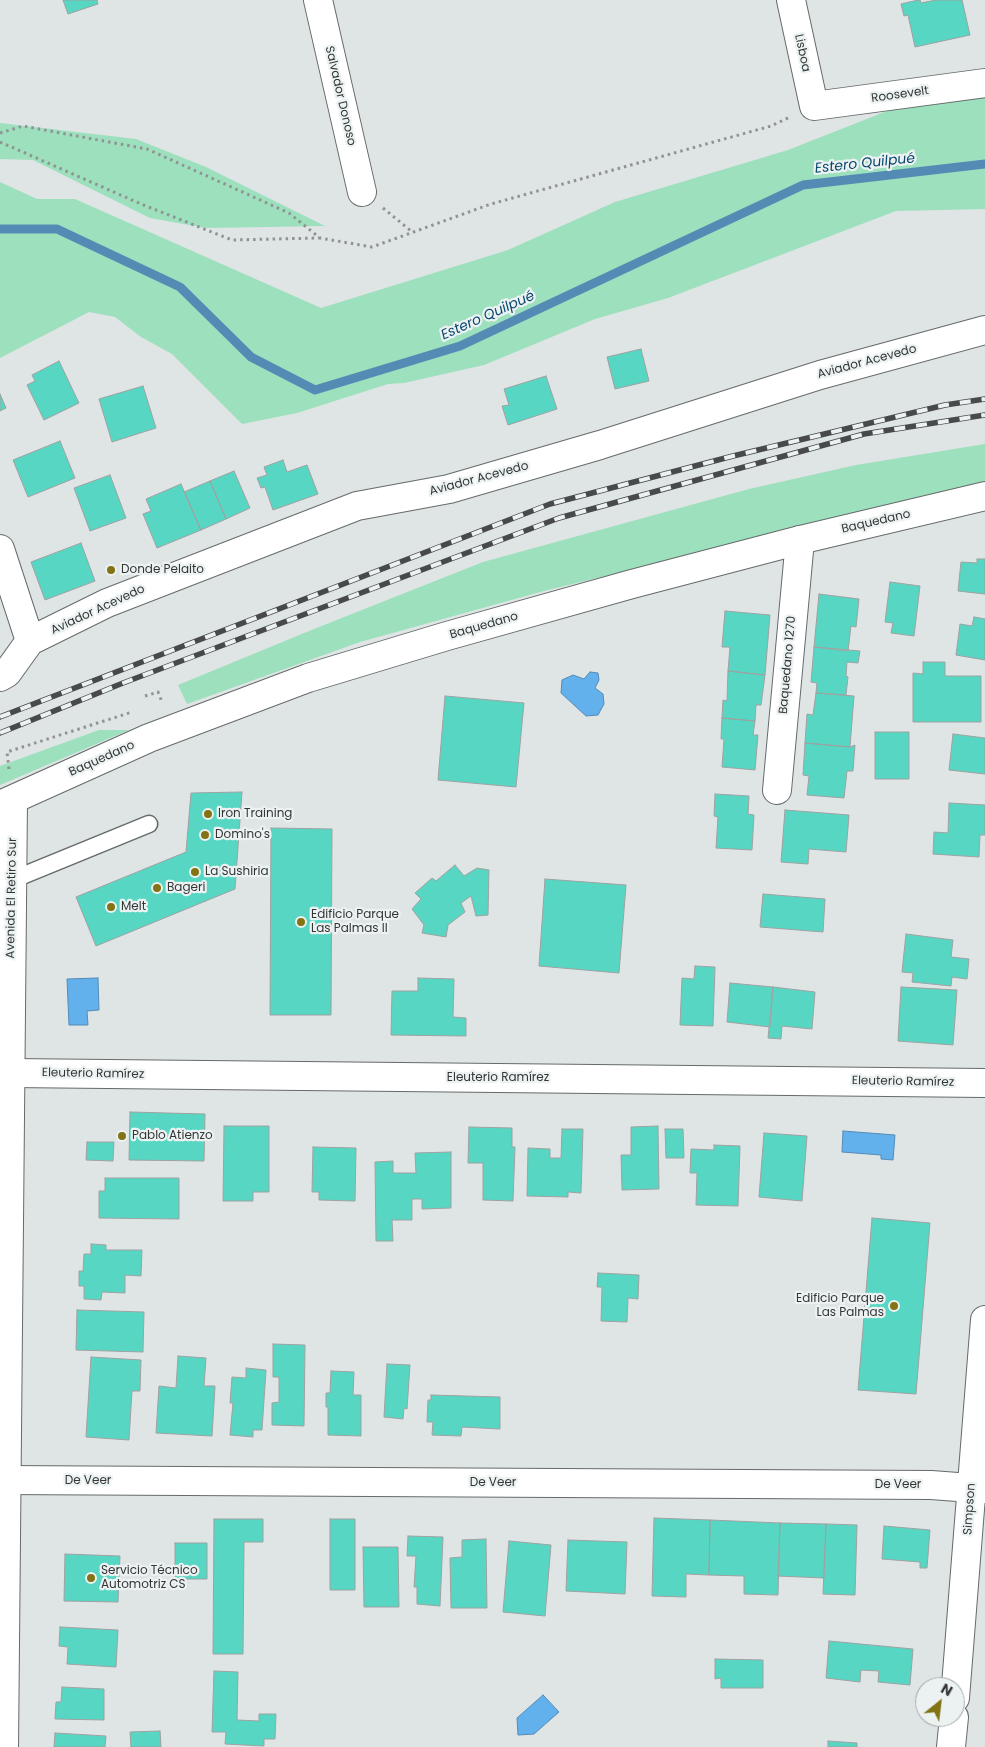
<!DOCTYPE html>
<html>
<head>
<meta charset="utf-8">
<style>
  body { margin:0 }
  #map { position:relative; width:985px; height:1747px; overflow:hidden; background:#dfe4e5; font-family:Poppins,sans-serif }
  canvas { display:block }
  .north { position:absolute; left:915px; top:1677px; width:50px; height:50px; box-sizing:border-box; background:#ecf2f2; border:1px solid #a2a7a7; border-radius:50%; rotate:29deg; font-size:14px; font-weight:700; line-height:20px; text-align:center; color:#343636 }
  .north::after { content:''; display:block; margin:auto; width:18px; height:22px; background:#827314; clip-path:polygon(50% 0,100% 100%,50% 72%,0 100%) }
</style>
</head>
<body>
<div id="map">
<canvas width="985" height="1747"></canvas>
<div class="north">N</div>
</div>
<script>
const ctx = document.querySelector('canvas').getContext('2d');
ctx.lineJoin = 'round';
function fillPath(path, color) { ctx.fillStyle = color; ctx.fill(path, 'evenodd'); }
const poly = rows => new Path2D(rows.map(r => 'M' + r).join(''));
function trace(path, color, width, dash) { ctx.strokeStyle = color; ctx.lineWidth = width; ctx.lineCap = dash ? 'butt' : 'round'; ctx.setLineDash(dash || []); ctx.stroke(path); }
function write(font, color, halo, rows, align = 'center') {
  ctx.font = font + ' Poppins,sans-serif'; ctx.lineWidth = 4.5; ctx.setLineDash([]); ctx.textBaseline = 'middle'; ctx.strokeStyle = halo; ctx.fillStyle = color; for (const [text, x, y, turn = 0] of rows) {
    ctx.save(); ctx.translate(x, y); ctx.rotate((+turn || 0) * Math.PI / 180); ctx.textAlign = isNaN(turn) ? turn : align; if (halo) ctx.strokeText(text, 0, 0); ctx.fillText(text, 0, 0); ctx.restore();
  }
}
fillPath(poly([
  [985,96,985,209,896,211,668,298,595,319,484,365,404,383,388,384,297,413,242,424,172,354,141,337,115,317,89,312,0,358,0,182,37,199,75,199,321,308,508,250,615,202,788,150,892,109],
  [0,123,136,139,206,167,325,226,206,228,150,218,33,160,0,159],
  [985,444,985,483,544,591,360,642,187,704,178,685,314,629,483,562,749,489,856,465],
  [99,730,129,730,0,785,0,766]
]), '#9de0bd');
const water = poly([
  [590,672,598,673,599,680,595,688,603,694,604,704,598,715,586,716,561,693,562,680,573,675,584,679,590,672],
  [98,978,99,1010,87,1011,88,1025,69,1025,67,979,98,978],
  [843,1131,895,1135,893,1160,881,1159,881,1155,842,1152,843,1131],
  [543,1695,559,1712,534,1734,518,1735,517,1718,543,1695]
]);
fillPath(water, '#62b0ec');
trace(water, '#548bb5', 1);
trace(poly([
  [0,229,57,229,180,287,251,357,315,390,460,346,803,185,985,164]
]), '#548bb5', 9);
const building = poly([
  [63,0,97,0,98,4,68,14,63,0],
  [918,0,920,0,921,3,936,0,962,0,970,35,915,47,908,15,904,16,901,4,918,0],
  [641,349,649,381,615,389,607,357,641,349],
  [59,361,79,403,44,420,27,385,35,381,32,375,59,361],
  [546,376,557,409,508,425,502,406,509,405,504,389,546,376],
  [143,386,156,428,112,442,99,399,143,386],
  [0,394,6,408,0,411,0,394],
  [60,441,75,478,28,497,13,460,60,441],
  [283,460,287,472,307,465,318,494,273,510,265,487,261,488,257,478,267,475,264,467,283,460],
  [234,471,250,508,226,519,210,481,234,471],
  [110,475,126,518,90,531,74,488,110,475],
  [210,481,226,519,201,530,184,492,210,481],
  [181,484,201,530,157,548,143,514,151,511,146,499,181,484],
  [81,543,95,581,45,600,31,562,81,543],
  [977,559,985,559,985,594,958,591,961,562,977,563,977,559],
  [890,582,920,586,914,636,891,633,893,623,885,622,890,582],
  [819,594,859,599,856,627,851,626,848,651,814,647,819,594],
  [725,611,770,615,765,675,728,671,730,647,722,647,725,611],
  [974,617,985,619,985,660,956,655,960,624,972,626,974,617],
  [814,647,860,651,858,663,847,662,846,676,848,677,846,695,816,693,817,683,811,682,814,647],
  [923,662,945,662,945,676,981,676,981,722,913,722,913,673,923,674,923,662],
  [728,671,765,675,761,705,756,705,755,721,722,718,723,700,727,701,728,671],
  [816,693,854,696,850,747,805,743,807,714,813,715,816,693],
  [445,696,524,703,516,787,438,780,445,696],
  [722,718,755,721,753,735,758,735,755,770,722,767,724,739,721,739,722,718],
  [875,732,909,732,909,779,875,779,875,732],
  [953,734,985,738,985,774,949,770,953,734],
  [805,743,850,747,855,745,853,771,847,771,844,798,807,795,809,776,803,775,805,743],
  [242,792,235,889,96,946,76,897,186,852,191,793,242,792],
  [715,794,749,796,748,814,754,815,752,850,716,848,718,817,714,816,715,794],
  [949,803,985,805,985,835,980,835,979,857,933,854,934,832,948,833,949,803],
  [785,810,849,815,846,852,809,849,808,864,781,862,785,810],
  [271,828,332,829,331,1015,270,1015,271,828],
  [455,865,464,876,477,868,489,870,488,915,476,916,471,896,461,903,465,912,448,925,446,937,422,933,424,925,412,909,421,899,415,893,432,878,436,881,455,865],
  [545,879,626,885,619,973,539,966,545,879],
  [763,894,825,899,823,932,760,927,763,894],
  [906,934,953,940,951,957,969,959,967,979,952,977,951,986,912,982,913,973,902,972,906,934],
  [695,966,715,967,713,1026,680,1025,682,978,694,979,695,966],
  [418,978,454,979,453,1017,466,1018,466,1036,391,1035,392,991,418,991,418,978],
  [730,983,773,987,770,1027,727,1022,730,983],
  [773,987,815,992,812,1029,782,1026,781,1039,768,1038,773,987],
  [901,987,957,990,953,1045,898,1041,901,987],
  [130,1112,205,1114,204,1161,129,1160,130,1112],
  [224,1126,269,1126,269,1192,253,1192,253,1201,223,1201,224,1126],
  [658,1126,659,1189,622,1190,621,1155,631,1155,631,1127,658,1126],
  [469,1127,512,1128,512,1147,515,1147,513,1201,483,1200,483,1163,468,1163,469,1127],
  [562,1129,583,1129,581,1193,568,1192,568,1197,527,1196,528,1148,550,1149,550,1158,561,1158,562,1129],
  [665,1129,683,1129,684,1158,666,1158,665,1129],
  [764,1133,807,1136,802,1201,759,1197,764,1133],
  [87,1142,114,1142,113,1161,86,1160,87,1142],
  [714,1145,740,1146,738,1206,696,1205,697,1173,690,1173,691,1149,714,1150,714,1145],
  [313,1147,356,1148,355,1201,319,1200,319,1192,312,1192,313,1147],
  [451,1152,451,1208,422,1209,422,1199,412,1199,412,1220,392,1220,393,1241,376,1241,375,1162,393,1161,393,1173,416,1173,415,1153,451,1152],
  [105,1178,179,1178,179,1219,99,1218,99,1191,105,1191,105,1178],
  [872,1218,930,1223,916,1394,858,1390,872,1218],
  [91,1244,106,1245,106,1250,142,1250,141,1276,125,1275,125,1293,102,1292,101,1300,84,1299,84,1286,79,1286,79,1271,83,1271,84,1254,91,1254,91,1244],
  [598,1273,639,1275,638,1299,628,1298,627,1322,601,1321,602,1287,597,1287,598,1273],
  [77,1310,144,1312,143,1352,76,1350,77,1310],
  [273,1344,305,1345,304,1426,272,1425,272,1403,279,1402,279,1377,273,1377,273,1344],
  [178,1356,206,1358,204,1386,215,1386,212,1436,156,1433,159,1386,176,1388,178,1356],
  [91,1357,141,1360,140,1391,132,1391,129,1440,86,1437,91,1357],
  [387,1364,410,1365,407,1409,404,1408,403,1419,384,1417,387,1364],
  [246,1368,266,1370,262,1430,253,1430,253,1437,230,1435,233,1403,230,1403,232,1377,246,1378,246,1368],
  [331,1371,354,1372,353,1395,361,1395,361,1436,328,1435,328,1407,326,1407,326,1393,330,1393,331,1371],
  [431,1395,500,1397,500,1429,462,1427,461,1436,432,1435,433,1422,427,1422,428,1400,431,1400,431,1395],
  [654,1518,710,1520,709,1575,686,1574,686,1597,652,1596,654,1518],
  [214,1519,263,1519,263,1542,244,1542,243,1654,213,1654,214,1519],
  [330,1519,355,1519,355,1590,330,1590,330,1519],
  [710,1520,780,1523,778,1595,744,1594,744,1576,709,1575,710,1520],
  [780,1523,826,1524,824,1578,778,1576,780,1523],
  [826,1524,857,1525,855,1595,823,1594,826,1524],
  [884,1526,930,1530,927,1568,920,1568,920,1562,882,1559,884,1526],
  [408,1536,443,1537,440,1606,417,1604,417,1587,414,1587,416,1556,407,1556,408,1536],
  [486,1539,487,1608,451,1608,450,1558,462,1557,462,1540,486,1539],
  [568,1540,627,1542,625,1594,566,1591,568,1540],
  [509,1541,551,1545,545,1616,503,1612,509,1541],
  [175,1543,207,1543,207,1579,175,1579,175,1543],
  [363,1547,398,1547,399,1607,364,1607,363,1547],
  [65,1554,120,1556,118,1602,64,1601,65,1554],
  [60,1627,118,1630,116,1667,67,1664,68,1647,59,1646,60,1627],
  [829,1641,913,1649,910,1685,878,1682,879,1671,861,1670,860,1682,826,1678,829,1641],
  [715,1659,763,1660,763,1688,721,1688,721,1678,715,1679,715,1659],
  [214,1671,238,1672,237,1720,259,1721,259,1714,276,1714,275,1739,264,1739,264,1746,225,1744,226,1732,212,1732,214,1671],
  [62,1687,104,1689,104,1720,55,1719,56,1702,61,1702,62,1687],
  [160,1731,161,1747,131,1747,130,1732,160,1731],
  [55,1733,106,1736,105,1747,54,1747,55,1733],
  [828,1741,857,1743,857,1747,828,1747,828,1741]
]);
fillPath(building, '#57d7c3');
trace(building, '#9da2a1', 1);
const lane = poly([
  [12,880,149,824]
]);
const street = poly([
  [318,0,362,192],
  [791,0,814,106,985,83],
  [0,549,30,641],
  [0,677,7,673,30,641,107,603,357,506,449,489,600,445,820,375,985,330],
  [777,790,800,540],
  [10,1073,985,1083],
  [0,1480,931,1485,985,1489],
  [955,1698,985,1320],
  [951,1747,954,1717]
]);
const secondary = poly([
  [0,805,149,738,308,678,447,636,632,584,800,540,985,496],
  [4,1747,13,800]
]);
trace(lane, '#656a6a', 19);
trace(street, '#656a6a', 30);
trace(secondary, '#656a6a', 30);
trace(poly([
  [0,133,23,126,147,149,289,213,320,238,372,247,491,204,771,126,790,117],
  [0,142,141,204,232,240,319,238],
  [383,208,411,231],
  [145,696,158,692,162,702],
  [9,769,7,752,132,712]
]), '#909394', 3, [2.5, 4]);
trace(lane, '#fff', 16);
trace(street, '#fff', 28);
trace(secondary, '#fff', 28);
const rail = poly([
  [0,717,550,504,733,456,945,405,985,399],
  [0,733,123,683,559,518,864,434,985,415]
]);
trace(rail, '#484a4a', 5.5);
trace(rail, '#ecf2f2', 4, [11]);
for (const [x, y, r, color] of [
  [111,570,5,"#827314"],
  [208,814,5,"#827314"],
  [205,835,5,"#827314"],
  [195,872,5,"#827314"],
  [157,888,5,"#827314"],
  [111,907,5,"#827314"],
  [301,922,5,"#827314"],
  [122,1136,5,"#827314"],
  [894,1306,5,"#827314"],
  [91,1578,5,"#827314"]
]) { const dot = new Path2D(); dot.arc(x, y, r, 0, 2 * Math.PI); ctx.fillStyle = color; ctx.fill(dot); trace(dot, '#ecf2f2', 2); }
write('12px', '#343636', '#ecf2f2', [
  ["Lisboa",802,53,78],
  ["Roosevelt",900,95,-8],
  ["Salvador Donoso",340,96,77],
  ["Aviador Acevedo",867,362,-15],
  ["Aviador Acevedo",479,479,-15],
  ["Baquedano",876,522,-13],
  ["Aviador Acevedo",98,610,-25],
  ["Baquedano",484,626,-16],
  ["Baquedano 1270",788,665,-85],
  ["Baquedano",102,759,-24],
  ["Avenida El Retiro Sur",12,898,-89],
  ["Eleuterio Ramírez",93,1074,1],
  ["Eleuterio Ramírez",498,1078],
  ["Eleuterio Ramírez",903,1082,1],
  ["De Veer",88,1481],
  ["De Veer",493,1483],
  ["De Veer",898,1485],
  ["Simpson",970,1509,-86]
]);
write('12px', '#343636', '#ecf2f2', [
  ["Donde Pelaito",121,570],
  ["Iron Training",218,814],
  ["Domino's",215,835],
  ["La Sushiria",205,872],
  ["Bageri",167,888],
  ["Melt",121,907],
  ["Edificio Parque",311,915],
  ["Las Palmas II",311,929],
  ["Pablo Atienzo",132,1136],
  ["Edificio Parque",884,1299,"right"],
  ["Las Palmas",884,1313,"right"],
  ["Servicio Técnico",101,1571],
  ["Automotriz CS",101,1585]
], 'left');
write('italic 14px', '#0a486f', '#ecf2f2', [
  ["Estero Quilpué",865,164,-6],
  ["Estero Quilpué",488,316,-24]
]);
</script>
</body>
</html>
